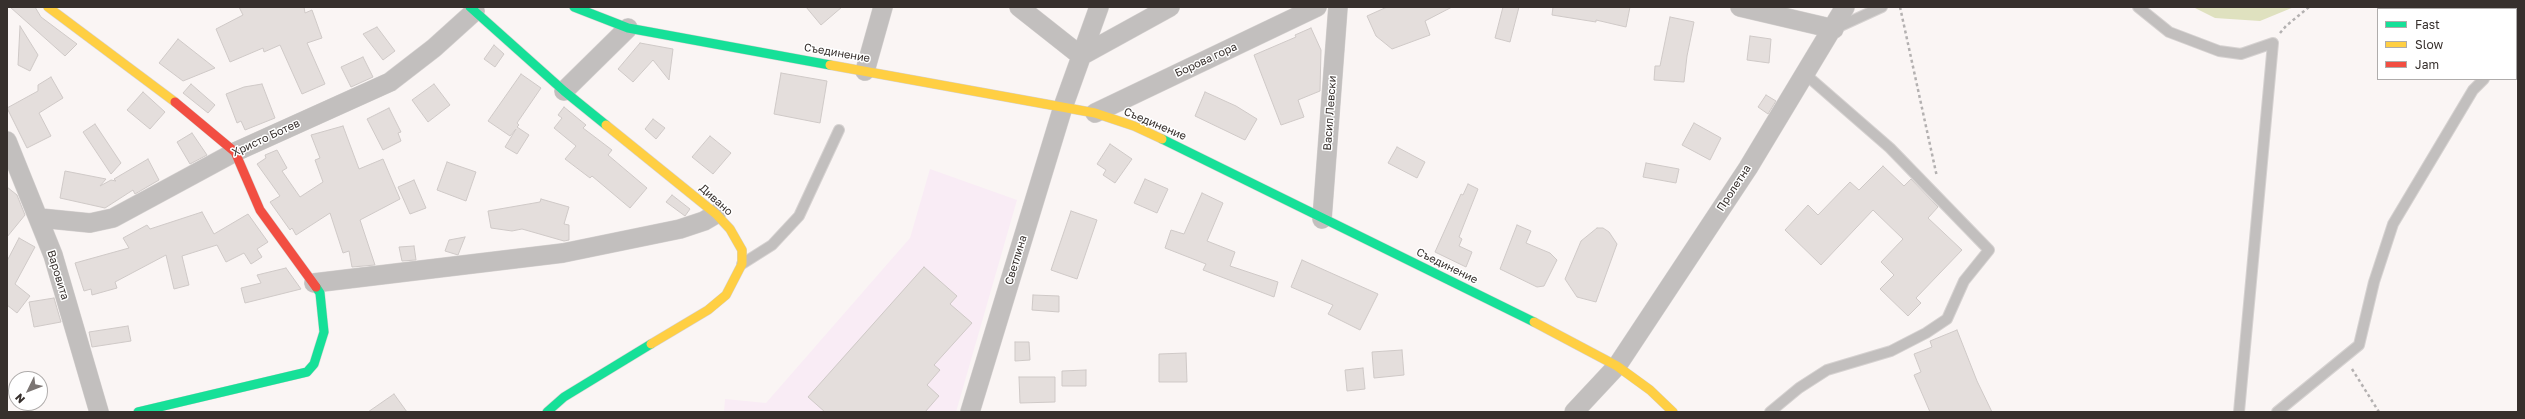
<!DOCTYPE html>
<html>
<head>
<meta charset="utf-8">
<style>
  body { margin:0 }
  #map { position:relative; width:2525px; height:419px; overflow:hidden; background:#faf5f4; font-family:"Golos Text",sans-serif }
  canvas { display:block }
  .frame { position:absolute; inset:0; border:8px solid #37302d; pointer-events:none }
  .legend { position:absolute; left:2377px; top:8px; width:140px; height:72px; box-sizing:border-box; background:#fff; border:1px solid #afacab; margin:0; padding:5px 7px; list-style:none; font-size:12px; color:#37302d }
  .legend li { display:flex; align-items:center; gap:8px; height:20px }
  .legend b { width:20px; border:1px solid #afacab }
  .north { position:absolute; left:8px; top:371px; width:40px; height:40px; box-sizing:border-box; background:#fff; border:1px solid #afacab; border-radius:50%; rotate:227deg; font-size:11px; font-weight:700; line-height:16px; text-align:center; color:#37302d }
  .north::after { content:''; display:block; margin:auto; width:14px; height:18px; background:#7b7573; clip-path:polygon(50% 0,100% 100%,50% 72%,0 100%) }
</style>
</head>
<body>
<div id="map">
<canvas width="2525" height="419"></canvas>
<div class="frame"></div>
<ul class="legend">
<li><b style="height:5px;background:#16e098"></b>Fast</li>
<li><b style="height:5px;background:#ffcf43"></b>Slow</li>
<li><b style="height:5px;background:#f24e42"></b>Jam</li>
</ul>
<div class="north">N</div>
</div>
<script>
const ctx = document.querySelector('canvas').getContext('2d');
ctx.lineJoin = 'round';
function fillPath(path, color) { ctx.fillStyle = color; ctx.fill(path, 'evenodd'); }
const poly = rows => new Path2D(rows.map(r => 'M' + r).join(''));
function trace(path, color, width, dash) { ctx.strokeStyle = color; ctx.lineWidth = width; ctx.lineCap = dash ? 'butt' : 'round'; ctx.setLineDash(dash || []); ctx.stroke(path); }
function write(font, color, halo, rows, align = 'center') {
  ctx.font = font + ' "Golos Text",sans-serif'; ctx.lineWidth = 3; ctx.setLineDash([]); ctx.textBaseline = 'middle'; ctx.strokeStyle = halo; ctx.fillStyle = color; for (const [text, x, y, turn = 0] of rows) {
    ctx.save(); ctx.translate(x, y); ctx.rotate((+turn || 0) * Math.PI / 180); ctx.textAlign = isNaN(turn) ? turn : align; if (halo) ctx.strokeText(text, 0, 0); ctx.fillText(text, 0, 0); ctx.restore();
  }
}
fillPath(poly([
  [930,169,1017,200,956,412,724,412,725,399,766,403,910,238]
]), '#f9ecf5');
fillPath(poly([
  [2193,7,2294,7,2260,21,2215,18]
]), '#dfe1bf');
const building = poly([
  [10,7,35,7,41,17,77,44,65,56,10,7],
  [239,7,304,7,305,13,312,10,322,38,307,43,325,84,302,94,280,45,264,52,263,48,230,62,216,29,243,15,239,7],
  [806,7,842,7,821,25,806,7],
  [1387,7,1452,7,1425,21,1430,35,1392,49,1376,36,1367,16,1387,7],
  [1503,7,1519,7,1510,42,1495,38,1503,7],
  [1553,7,1630,7,1626,27,1596,20,1596,22,1552,15,1553,7],
  [1670,17,1694,22,1687,56,1684,82,1654,80,1655,66,1660,66,1670,17],
  [20,26,38,55,30,71,18,65,20,26],
  [377,27,395,51,383,60,363,34,377,27],
  [1311,28,1321,50,1320,91,1298,100,1304,117,1281,125,1254,55,1296,37,1295,35,1311,28],
  [1750,36,1771,39,1769,63,1747,60,1750,36],
  [178,39,215,68,183,81,159,63,178,39],
  [640,43,673,49,669,80,653,60,633,82,618,69,640,43],
  [494,45,504,54,495,67,484,59,494,45],
  [363,57,373,77,351,87,341,67,363,57],
  [781,73,827,81,820,123,774,114,781,73],
  [521,74,541,88,517,123,519,125,517,127,529,135,517,154,505,147,516,129,510,136,488,121,521,74],
  [51,77,63,98,39,113,51,136,27,148,7,108,38,91,38,85,51,77],
  [191,84,215,105,208,113,183,93,191,84],
  [262,84,275,118,245,130,241,121,237,123,226,94,244,87,262,84],
  [434,84,450,105,428,122,412,100,434,84],
  [143,92,165,112,150,129,127,110,143,92],
  [1205,92,1236,106,1257,119,1245,140,1195,116,1205,92],
  [1766,95,1776,101,1768,114,1758,107,1766,95],
  [564,107,586,125,583,128,612,150,608,155,647,188,630,208,592,176,590,178,565,159,576,146,554,128,562,118,558,115,564,107],
  [389,108,401,132,398,133,401,141,383,150,367,119,389,108],
  [653,119,665,128,656,139,645,129,653,119],
  [1694,123,1721,138,1710,160,1682,145,1694,123],
  [95,124,121,163,111,174,83,132,95,124],
  [343,126,359,169,383,159,400,199,360,220,375,265,352,267,349,251,343,253,330,213,296,235,292,228,290,230,270,202,280,196,257,164,266,158,265,155,277,150,287,168,282,171,300,197,323,182,315,160,320,158,311,135,343,126],
  [192,133,207,155,190,164,177,142,192,133],
  [710,136,731,153,713,174,692,157,710,136],
  [1110,144,1132,159,1115,183,1103,175,1106,170,1097,164,1110,144],
  [1397,147,1425,162,1417,178,1388,163,1397,147],
  [148,159,159,180,135,194,133,190,105,208,60,198,65,171,106,179,100,186,111,180,116,181,114,179,148,159],
  [447,162,476,172,466,201,437,190,447,162],
  [1646,163,1679,169,1676,183,1643,177,1646,163],
  [1883,166,1904,186,1911,179,1938,207,1928,218,1962,250,1916,298,1921,303,1908,316,1880,289,1894,275,1881,262,1903,239,1873,210,1821,265,1785,230,1808,205,1818,215,1850,182,1859,190,1883,166],
  [1145,179,1168,189,1157,213,1134,203,1145,179],
  [414,180,426,208,410,214,398,187,414,180],
  [1468,184,1478,189,1459,237,1462,239,1459,246,1472,252,1466,267,1435,252,1461,194,1463,195,1468,184],
  [7,187,17,195,25,215,7,237,7,187],
  [1202,193,1223,203,1207,241,1235,252,1230,266,1278,282,1274,297,1203,270,1206,264,1165,248,1171,230,1184,234,1202,193],
  [672,195,690,209,685,216,666,202,672,195],
  [541,199,569,207,564,224,569,225,569,240,564,241,522,229,512,231,491,228,488,211,540,202,541,199],
  [1071,211,1097,220,1077,279,1051,270,1071,211],
  [202,212,214,234,248,214,268,242,257,249,262,257,251,264,244,253,226,262,217,245,182,256,189,285,174,289,166,255,115,282,117,288,92,295,91,289,84,291,75,263,129,248,123,238,147,225,150,229,202,212],
  [1517,225,1531,231,1526,243,1550,253,1557,260,1544,286,1537,287,1500,269,1517,225],
  [1597,228,1603,228,1609,232,1617,244,1596,302,1577,297,1565,279,1581,241,1597,228],
  [465,237,458,255,445,251,449,240,465,237],
  [19,238,35,247,15,284,30,296,17,313,7,305,7,261,19,238],
  [414,246,416,260,402,261,399,247,414,246],
  [1302,260,1378,294,1360,330,1328,314,1333,305,1291,287,1302,260],
  [924,267,957,296,950,304,972,323,934,365,940,370,927,385,939,396,925,412,825,412,808,397,924,267],
  [286,268,301,289,245,303,241,288,261,283,257,275,286,268],
  [1033,295,1059,296,1059,312,1032,310,1033,295],
  [54,298,61,322,34,327,29,302,54,298],
  [128,326,131,341,92,347,89,332,128,326],
  [1957,330,1977,381,1992,412,1930,412,1914,375,1921,372,1914,354,1932,347,1930,341,1957,330],
  [1015,342,1029,342,1030,360,1015,361,1015,342],
  [1402,350,1404,375,1374,378,1372,352,1402,350],
  [1186,353,1187,382,1159,382,1159,354,1186,353],
  [1363,368,1365,389,1347,391,1345,370,1363,368],
  [1086,370,1086,386,1062,386,1062,371,1086,370],
  [1019,377,1055,377,1055,402,1020,403,1019,377],
  [394,394,407,412,368,412,394,394]
]);
fillPath(building, '#e4dedc');
trace(building, '#cfc9c7', 1);
const lane = poly([
  [2138,7,2169,32,2219,51,2241,54,2273,43,2239,412],
  [1834,29,1882,7],
  [2516,47,2518,45],
  [742,264,772,245,799,216,839,130],
  [1770,412,1799,388,1827,370,1891,351,1926,333,1947,319,1964,281,1989,250,1890,148,1805,74],
  [2277,412,2359,345,2374,282,2393,224,2473,90,2484,79]
]);
const street = poly([
  [1019,7,1081,56,1170,7],
  [1740,7,1834,29],
  [865,71,883,7],
  [564,91,628,28],
  [1095,113,1317,7],
  [7,141,53,255,99,412],
  [40,218,90,223,113,218,235,152,390,82,434,48,475,11],
  [1322,219,1338,7],
  [314,283,563,253,680,229,704,221,716,214],
  [970,412,1063,107,1099,7],
  [1574,412,1617,366,1748,168,1845,7]
]);
const fast = poly([
  [470,7,564,91,606,125],
  [574,7,628,28,830,65],
  [1162,139,1534,322],
  [138,412,307,372,314,364,324,332,320,293,316,287],
  [547,412,564,397,651,344]
]);
const slow = poly([
  [48,7,175,102],
  [830,65,1095,113,1134,126,1162,139],
  [606,125,716,214,730,229,742,250,742,264,726,295,708,310,651,344],
  [1534,322,1617,366,1650,390,1673,412]
]);
const jam = poly([
  [175,102,235,152,260,210,316,287]
]);
trace(lane, '#d6d2d1', 12);
trace(street, '#d6d2d1', 20);
trace(fast, '#d6d2d1', 10);
trace(slow, '#d6d2d1', 10);
trace(jam, '#d6d2d1', 10);
trace(poly([
  [1900,7,1937,177],
  [2280,33,2286,26,2309,7],
  [2352,369,2379,412]
]), '#b4b1b1', 2.5, [3, 3]);
trace(lane, '#c2bfbe', 10);
trace(street, '#c2bfbe', 19);
trace(fast, '#16e098', 9);
trace(slow, '#ffcf43', 9);
trace(jam, '#f24e42', 9);
write('11px', '#37302d', '#fff', [
  ["Съединение",837,53,10],
  ["Борова гора",1206,60,-25],
  ["Васил Левски",1330,113,-86],
  ["Съединение",1155,124,23],
  ["Христо Ботев",266,138,-25],
  ["Пролетна",1734,188,-57],
  ["Дивано",716,200,42],
  ["Светлина",1016,260,-73],
  ["Съединение",1447,266,26],
  ["Варовита",58,275,73]
]);
</script>
</body>
</html>
